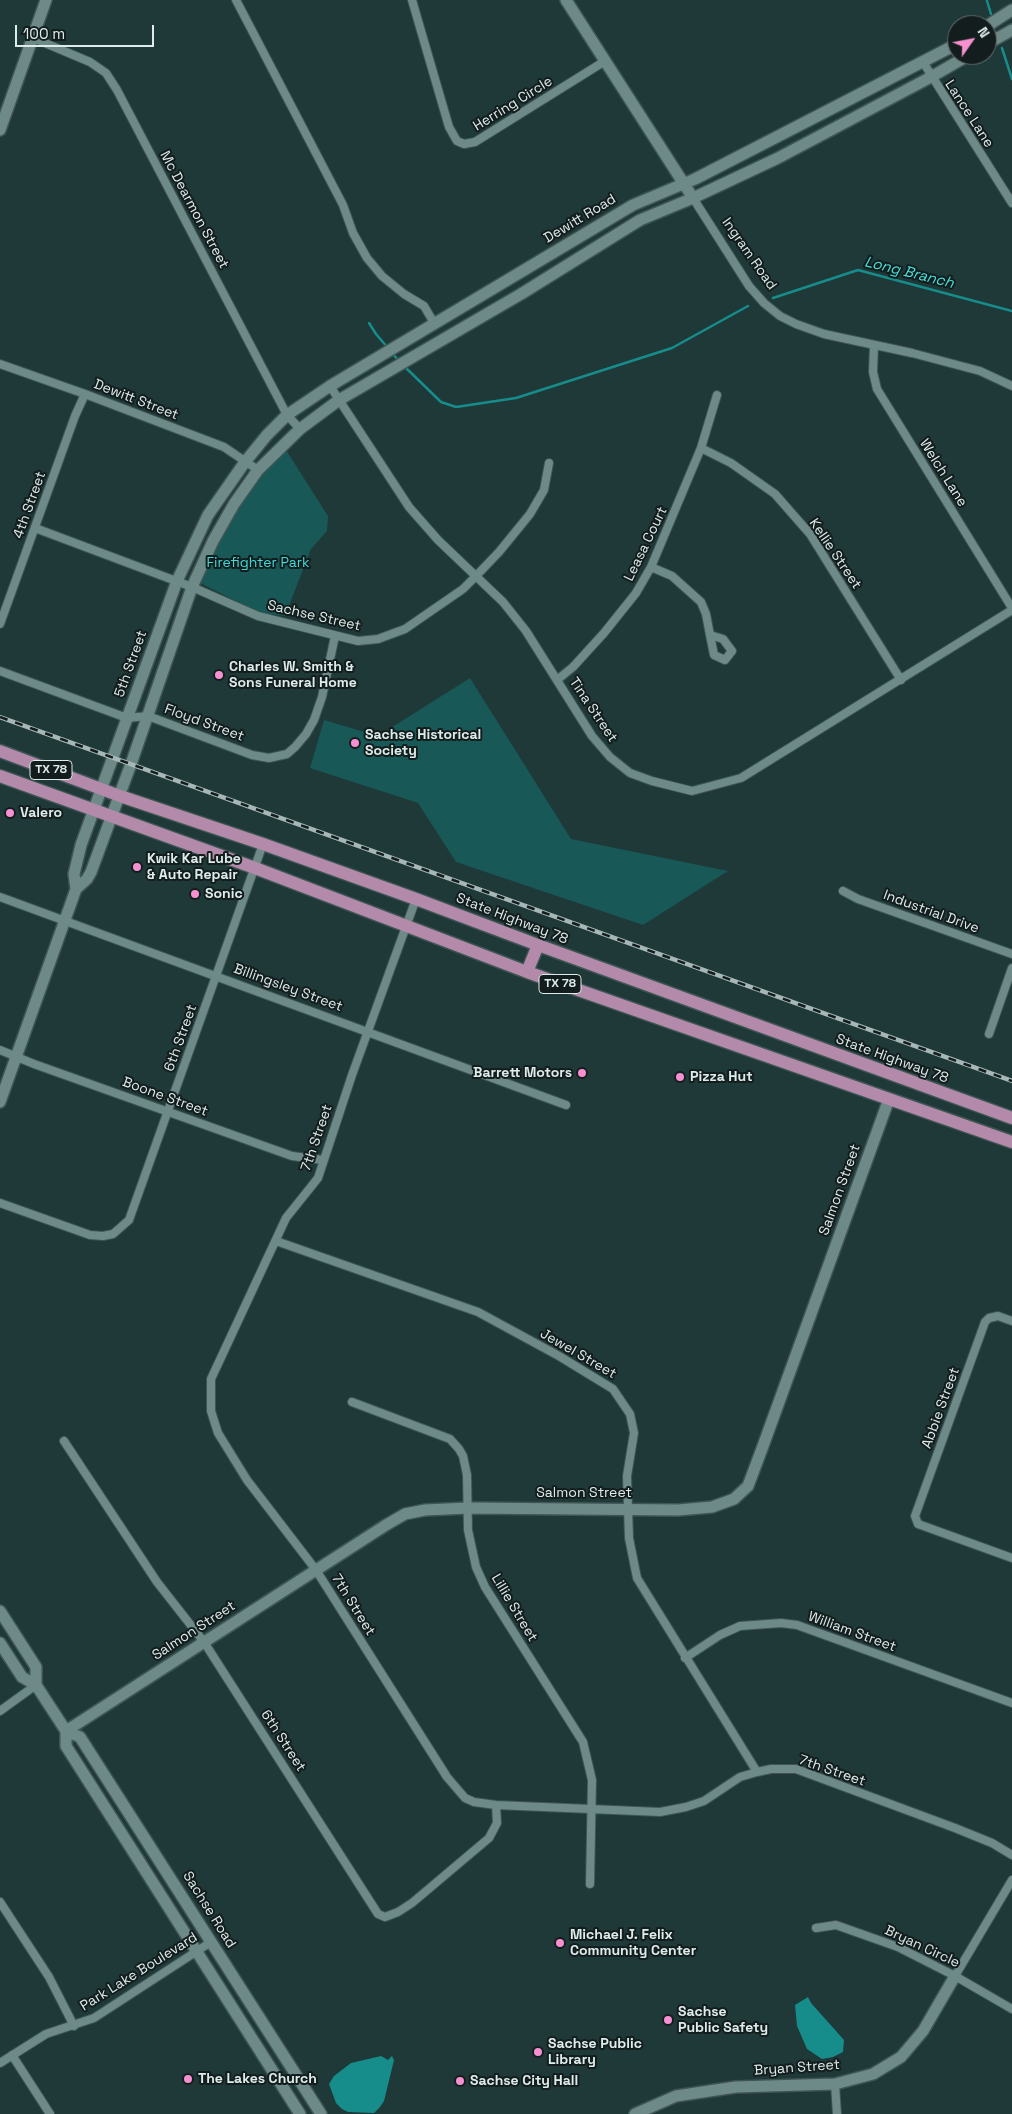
<!DOCTYPE html>
<html>
<head>
<meta charset="utf-8">
<style>
  body { margin:0 }
  #map { position:relative; width:1012px; height:2114px; overflow:hidden; background:#1f3838; font-family:"Space Grotesk",sans-serif }
  canvas { display:block }
  .north { position:absolute; left:947px; top:15px; width:50px; height:50px; box-sizing:border-box; background:#131d1d; border:1px solid #64706f; border-radius:50%; rotate:57deg; font-size:14px; font-weight:700; line-height:20px; text-align:center; color:#ddeceb }
  .north::after { content:''; display:block; margin:auto; width:18px; height:22px; background:#f690d0; clip-path:polygon(50% 0,100% 100%,50% 72%,0 100%) }
  .scale { position:absolute; left:15px; top:25px; width:139px; height:22px; box-sizing:border-box; border:2px solid #ddeceb; border-top:0; padding-left:6px; font-size:15px; line-height:18px; white-space:nowrap; color:#ddeceb; -webkit-text-stroke:4px #131d1d; paint-order:stroke }
</style>
</head>
<body>
<div id="map">
<canvas width="1012" height="2114"></canvas>
<div class="north">N</div>
<div class="scale">100 m</div>
</div>
<script>
const ctx = document.querySelector('canvas').getContext('2d');
ctx.lineJoin = 'round';
function fillPath(path, color) { ctx.fillStyle = color; ctx.fill(path, 'evenodd'); }
const poly = rows => new Path2D(rows.map(r => 'M' + r).join(''));
function trace(path, color, width, dash) { ctx.strokeStyle = color; ctx.lineWidth = width; ctx.lineCap = dash ? 'butt' : 'round'; ctx.setLineDash(dash || []); ctx.stroke(path); }
function write(font, color, halo, rows, align = 'center') {
  ctx.font = font + ' "Space Grotesk",sans-serif'; ctx.lineWidth = 4; ctx.setLineDash([]); ctx.textBaseline = 'middle'; ctx.strokeStyle = halo; ctx.fillStyle = color; for (const [text, x, y, turn = 0] of rows) {
    ctx.save(); ctx.translate(x, y); ctx.rotate((+turn || 0) * Math.PI / 180); ctx.textAlign = isNaN(turn) ? turn : align; if (halo) ctx.strokeText(text, 0, 0); ctx.fillText(text, 0, 0); ctx.restore();
  }
}
fillPath(poly([
  [286,450,328,516,327,531,311,549,285,616,260,613,200,583,232,516,258,479],
  [470,678,571,839,728,871,643,925,456,862,418,803,310,768,324,720,378,736]
]), '#185856');
fillPath(poly([
  [808,1997,811,2003,844,2040,843,2052,833,2057,822,2059,807,2049,797,2026,795,2005],
  [381,2056,388,2060,392,2056,394,2060,384,2101,380,2107,374,2113,348,2112,342,2109,336,2103,329,2084,334,2076,351,2063]
]), '#178d8b');
trace(poly([
  [987,1,991,14],
  [1002,48,1012,79],
  [773,298,858,270,1012,311],
  [369,323,376,334,388,348],
  [391,352,399,361],
  [405,367,441,402,456,407,516,398,672,348,748,306]
]), '#178d8b', 2.5);
const street = poly([
  [236,0,343,205,353,233,367,258,382,276,404,294,424,306,434,323],
  [412,0,449,127,457,141,464,144,475,142,605,61],
  [33,38,90,62,106,73,117,90,287,415,300,429],
  [923,62,1012,203],
  [693,198,749,286,764,303,780,316,796,324,824,334,912,353,980,371,1012,386],
  [874,345,873,372,877,389,1012,608],
  [0,364,85,394,224,447,258,470],
  [330,386,409,507,438,540,503,602,526,631,592,736,610,757,630,773,652,781,692,791,741,778,1012,610],
  [701,448,731,463,775,494,810,534,901,680],
  [35,528,192,587,258,616,358,641,378,639,405,629,463,589,476,576,499,552,530,514,544,490,549,463],
  [651,567,672,576,701,602,706,614,710,635],
  [0,624,75,416,85,394],
  [710,635,723,639,732,651,725,660,714,655,710,635],
  [0,671,127,718,148,716,252,755,269,758,287,754,295,747,306,734,314,720,322,697,335,636],
  [557,680,573,667,604,633,636,593,651,567,701,448,717,395],
  [843,891,858,899,1012,954],
  [0,897,566,1105],
  [416,899,352,1075,318,1178,286,1218,211,1379,211,1411,218,1433,247,1480,316,1570,447,1777,465,1798,474,1802,496,1805,660,1812,686,1807,704,1801,740,1777,757,1772,771,1769,796,1769,955,1828,992,1843,1012,1855],
  [989,1034,1012,968],
  [0,1050,34,1064,292,1156,323,1160],
  [0,1203,90,1235,103,1236,113,1234,129,1220,263,844],
  [276,1241,478,1312,559,1356,613,1389,630,1414,634,1433,627,1476,628,1508,629,1538,637,1578,757,1772],
  [1012,1321,998,1316,989,1318,985,1322,915,1516,918,1524,1012,1558],
  [352,1402,450,1439,459,1449,463,1456,467,1475,468,1530,476,1567,485,1587,583,1742,592,1780,590,1884],
  [64,1441,157,1582,204,1642,378,1914,385,1917,398,1912,412,1903,489,1838,497,1823,496,1805],
  [685,1658,720,1635,740,1626,781,1623,797,1625,1012,1703],
  [0,1711,36,1685],
  [0,1902,49,1977,74,2026],
  [816,1928,836,1925,898,1947,955,1976,1012,2009],
  [955,1976,1012,1880],
  [12,2055,50,2114],
  [0,2063,46,2034,94,2018,211,1942],
  [835,2084,837,2114]
]);
const secondary = poly([
  [566,0,693,198],
  [987,26,1012,10],
  [987,44,1012,30],
  [0,130,46,0],
  [76,889,87,879,91,872,131,764,192,587,213,541,234,504,258,470,300,429,339,400,521,294,640,220,693,198,778,158,931,77,969,55],
  [0,1102,76,889,74,874,81,845,177,581,208,515,245,462,267,435,287,415,330,386,633,205,695,179,957,44],
  [0,1611,36,1667,36,1685],
  [0,1643,22,1677,36,1685,66,1731,66,1746,300,2114],
  [66,1731,386,1525,405,1514,425,1510,468,1508,678,1510,712,1507,734,1499,748,1486,763,1446,889,1099],
  [66,1731,80,1737,321,2114],
  [635,2114,676,2096,736,2087,835,2084,873,2074,901,2057,923,2031,955,1976]
]);
const primary = poly([
  [0,751,120,796,263,844,416,899,538,945,1012,1118],
  [0,776,255,868,527,972,1012,1142],
  [527,972,538,945]
]);
trace(street, '#3e5554', 10);
trace(secondary, '#3e5554', 14);
trace(primary, '#3e5554', 15);
trace(street, '#6e8a88', 8);
trace(secondary, '#6e8a88', 11);
trace(primary, '#b48aaa', 12);
const rail = poly([
  [0,717,1012,1081]
]);
trace(rail, '#a5b7b6', 4.5);
trace(rail, '#131d1d', 2.5, [8]);
for (const [x, y, r, color] of [
  [219,675,5,"#f690d0"],
  [355,743,5,"#f690d0"],
  [10,813,5,"#f690d0"],
  [137,867,5,"#f690d0"],
  [195,894,5,"#f690d0"],
  [582,1073,5,"#f690d0"],
  [680,1077,5,"#f690d0"],
  [560,1943,5,"#f690d0"],
  [668,2020,5,"#f690d0"],
  [538,2052,5,"#f690d0"],
  [188,2079,5,"#f690d0"],
  [460,2081,5,"#f690d0"]
]) { const dot = new Path2D(); dot.arc(x, y, r, 0, 2 * Math.PI); ctx.fillStyle = color; ctx.fill(dot); trace(dot, '#131d1d', 2); }
for (const [x, y, w] of [
  [51,770,42],
  [560,984,42]
]) { const box = new Path2D(); box.roundRect(x - w / 2, y - 9.5, w, 19, 4); ctx.fillStyle = '#131d1d'; ctx.fill(box); trace(box, '#ddeceb', 1); }
write('bold 12px', '#ddeceb', null, [
  ["TX 78",51,770],
  ["TX 78",560,984]
]);
write('14px', '#ddeceb', '#131d1d', [
  ["Herring Circle",513,104,-32],
  ["Lance Lane",969,114,57],
  ["Mc Dearmon Street",194,210,62],
  ["Dewitt Road",580,219,-31],
  ["Ingram Road",749,254,55],
  ["Dewitt Street",136,400,21],
  ["Welch Lane",943,473,58],
  ["4th Street",30,505,-70],
  ["Leasa Court",646,544,-64],
  ["Kellie Street",835,554,56],
  ["Sachse Street",314,616,13],
  ["5th Street",131,664,-70],
  ["Tina Street",593,710,56],
  ["Floyd Street",204,723,20],
  ["Industrial Drive",931,912,20],
  ["State Highway 78",512,919,21],
  ["Billingsley Street",288,988,20],
  ["6th Street",181,1038,-70],
  ["State Highway 78",892,1059,20],
  ["Boone Street",165,1097,20],
  ["7th Street",317,1138,-71],
  ["Salmon Street",840,1190,-70],
  ["Jewel Street",578,1354,30],
  ["Abbie Street",941,1408,-70],
  ["Salmon Street",584,1493],
  ["7th Street",353,1605,58],
  ["Lillie Street",514,1608,59],
  ["Salmon Street",194,1631,-33],
  ["William Street",852,1632,20],
  ["6th Street",283,1741,57],
  ["7th Street",832,1771,19],
  ["Sachse Road",209,1910,58],
  ["Bryan Circle",922,1947,25],
  ["Park Lake Boulevard",139,1972,-32],
  ["Bryan Street",797,2068,-4]
]);
write('14px', '#3fdad7', '#131d1d', [
  ["Firefighter Park",258,563]
]);
write('bold 14px', '#ddeceb', '#131d1d', [
  ["Charles W. Smith &",229,667],
  ["Sons Funeral Home",229,683],
  ["Sachse Historical",365,735],
  ["Society",365,751],
  ["Valero",20,813],
  ["Kwik Kar Lube",147,859],
  ["& Auto Repair",147,875],
  ["Sonic",205,894],
  ["Barrett Motors",572,1073,"right"],
  ["Pizza Hut",690,1077],
  ["Michael J. Felix",570,1935],
  ["Community Center",570,1951],
  ["Sachse",678,2012],
  ["Public Safety",678,2028],
  ["Sachse Public",548,2044],
  ["Library",548,2060],
  ["The Lakes Church",198,2079],
  ["Sachse City Hall",470,2081]
], 'left');
write('italic 15px', '#46e0dc', '#131d1d', [
  ["Long Branch",909,273,14]
]);
</script>
</body>
</html>
